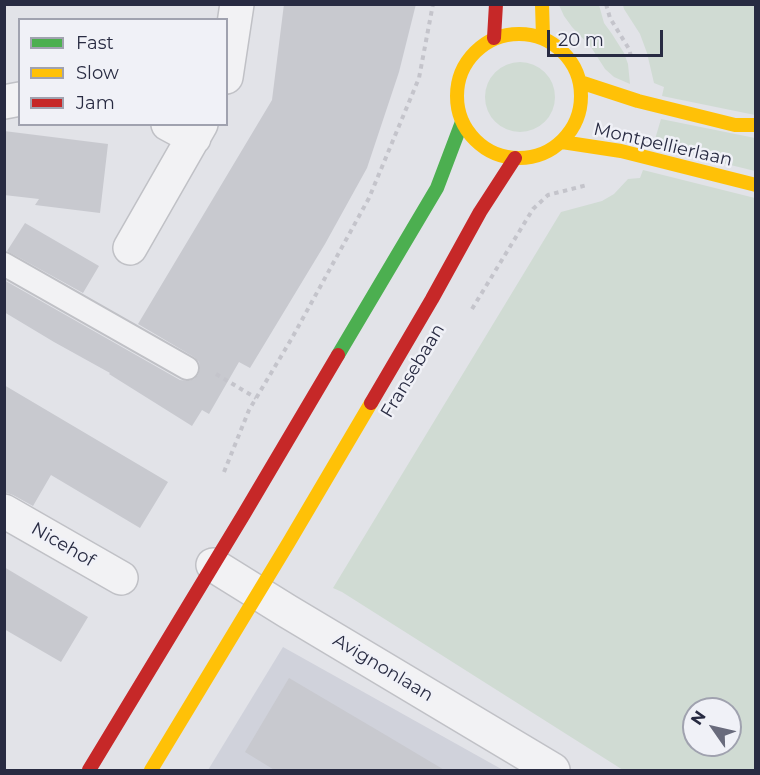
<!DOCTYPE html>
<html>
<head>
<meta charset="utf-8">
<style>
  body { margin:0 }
  #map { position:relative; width:760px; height:775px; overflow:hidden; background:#e2e3e8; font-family:Montserrat,sans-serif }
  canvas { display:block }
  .frame { position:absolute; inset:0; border:6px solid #282b42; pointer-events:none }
  .legend { position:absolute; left:18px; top:18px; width:210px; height:108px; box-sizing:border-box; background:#f0f1f7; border:2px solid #a0a2af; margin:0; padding:8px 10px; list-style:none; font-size:18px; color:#282b42 }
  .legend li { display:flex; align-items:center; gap:12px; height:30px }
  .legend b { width:30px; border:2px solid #a0a2af }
  .north { position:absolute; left:682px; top:697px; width:60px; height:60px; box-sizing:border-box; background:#f0f1f7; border:2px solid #a0a2af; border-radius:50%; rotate:304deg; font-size:16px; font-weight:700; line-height:24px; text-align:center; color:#282b42 }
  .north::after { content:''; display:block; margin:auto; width:21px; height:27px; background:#696b7c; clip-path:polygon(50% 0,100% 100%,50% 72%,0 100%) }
  .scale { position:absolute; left:547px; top:30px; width:116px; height:27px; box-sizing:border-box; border:3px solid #282b42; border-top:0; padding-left:8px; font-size:18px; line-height:21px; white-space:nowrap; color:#282b42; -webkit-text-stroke:4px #f0f1f7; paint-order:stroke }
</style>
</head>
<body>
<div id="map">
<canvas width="760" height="775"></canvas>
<div class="frame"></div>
<ul class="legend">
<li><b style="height:8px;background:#4caf50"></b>Fast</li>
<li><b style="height:8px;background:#ffc107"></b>Slow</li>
<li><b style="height:8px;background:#c62828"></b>Jam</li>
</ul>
<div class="north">N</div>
<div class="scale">20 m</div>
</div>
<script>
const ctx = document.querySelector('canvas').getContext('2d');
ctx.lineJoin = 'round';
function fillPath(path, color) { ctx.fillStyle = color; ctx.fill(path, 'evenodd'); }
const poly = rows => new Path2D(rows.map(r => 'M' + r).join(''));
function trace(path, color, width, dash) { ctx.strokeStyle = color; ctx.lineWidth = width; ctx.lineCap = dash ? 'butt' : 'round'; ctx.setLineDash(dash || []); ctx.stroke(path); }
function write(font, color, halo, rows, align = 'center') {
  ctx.font = font + ' Montserrat,sans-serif'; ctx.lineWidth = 5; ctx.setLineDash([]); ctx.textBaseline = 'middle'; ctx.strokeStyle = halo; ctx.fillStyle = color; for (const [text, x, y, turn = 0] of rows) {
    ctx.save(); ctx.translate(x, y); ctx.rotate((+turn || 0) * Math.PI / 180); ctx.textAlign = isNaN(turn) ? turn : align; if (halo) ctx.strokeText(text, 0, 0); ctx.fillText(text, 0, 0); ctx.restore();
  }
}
fillPath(poly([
  [283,647,503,770,208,770]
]), '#d0d2db');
fillPath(poly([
  [559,5,599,5,604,23,612,34,624,53,628,64,630,84,614,77,605,69,591,47,572,27,564,16],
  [623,5,755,5,755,115,662,96,664,87,654,83,647,53,640,34,624,9],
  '485 97a35 35 0 1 1 70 0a35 35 0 1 1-70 0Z',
  [661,119,755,138,755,171,653,146],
  [643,170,755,198,755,770,623,770,342,592,333,588,561,212,602,201,614,194,628,179,640,178],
  [694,709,730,709,730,745,694,745]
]), '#d0dbd3');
fillPath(poly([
  [284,4,416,4,399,72,367,168,325,244,250,368,239,362,209,414,202,410,192,426,109,374,110,373,54,342,4,312,4,280,180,380,188,381,194,379,198,375,200,368,199,362,194,357,138,324,272,100],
  [4,131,108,144,100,213,35,205,39,199,4,195],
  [25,223,99,266,83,293,7,251],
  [4,385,168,482,140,528,51,475,33,506,13,495,4,492],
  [4,567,88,617,61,662,4,629],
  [289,678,389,737,446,771,276,771,245,752]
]), '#c8c9cf');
const lane = poly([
  [4,264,187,368]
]);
const street = poly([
  [226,77,237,4],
  [4,102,20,99],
  [168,124,194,138],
  [130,248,201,124],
  [4,511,121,578],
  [213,565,287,611,553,770]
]);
trace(lane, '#c0c1c6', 26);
trace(street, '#c0c1c6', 36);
trace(poly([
  [606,4,610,18,629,49,632,60],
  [472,309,533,209,548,195,587,185],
  [216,374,256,398],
  [224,472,249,410,292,338,369,198,419,78,433,4]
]), '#c4c4cb', 4, [4.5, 4.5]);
trace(lane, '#f2f2f4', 22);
trace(street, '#f2f2f4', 33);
trace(poly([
  [338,355,437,188,462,122]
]), '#4caf50', 14);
trace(poly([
  [542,4,543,37],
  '457 96a62 62 0 1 1 124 0a62 62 0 1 1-124 0Z',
  [580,82,638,101,735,125,756,125],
  [562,142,621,151,756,185],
  [151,770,289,542,371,403]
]), '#ffc107', 14);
trace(poly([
  [494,38,496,4],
  [371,403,432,299,480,212,515,158],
  [89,770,244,514,338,355]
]), '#c62828', 14);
write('18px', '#282b42', '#f0f1f7', [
  ["Montpellierlaan",663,145,13],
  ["Fransebaan",413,371,-59],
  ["Nicehof",63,545,30],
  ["Avignonlaan",383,668,31]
]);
</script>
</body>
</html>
